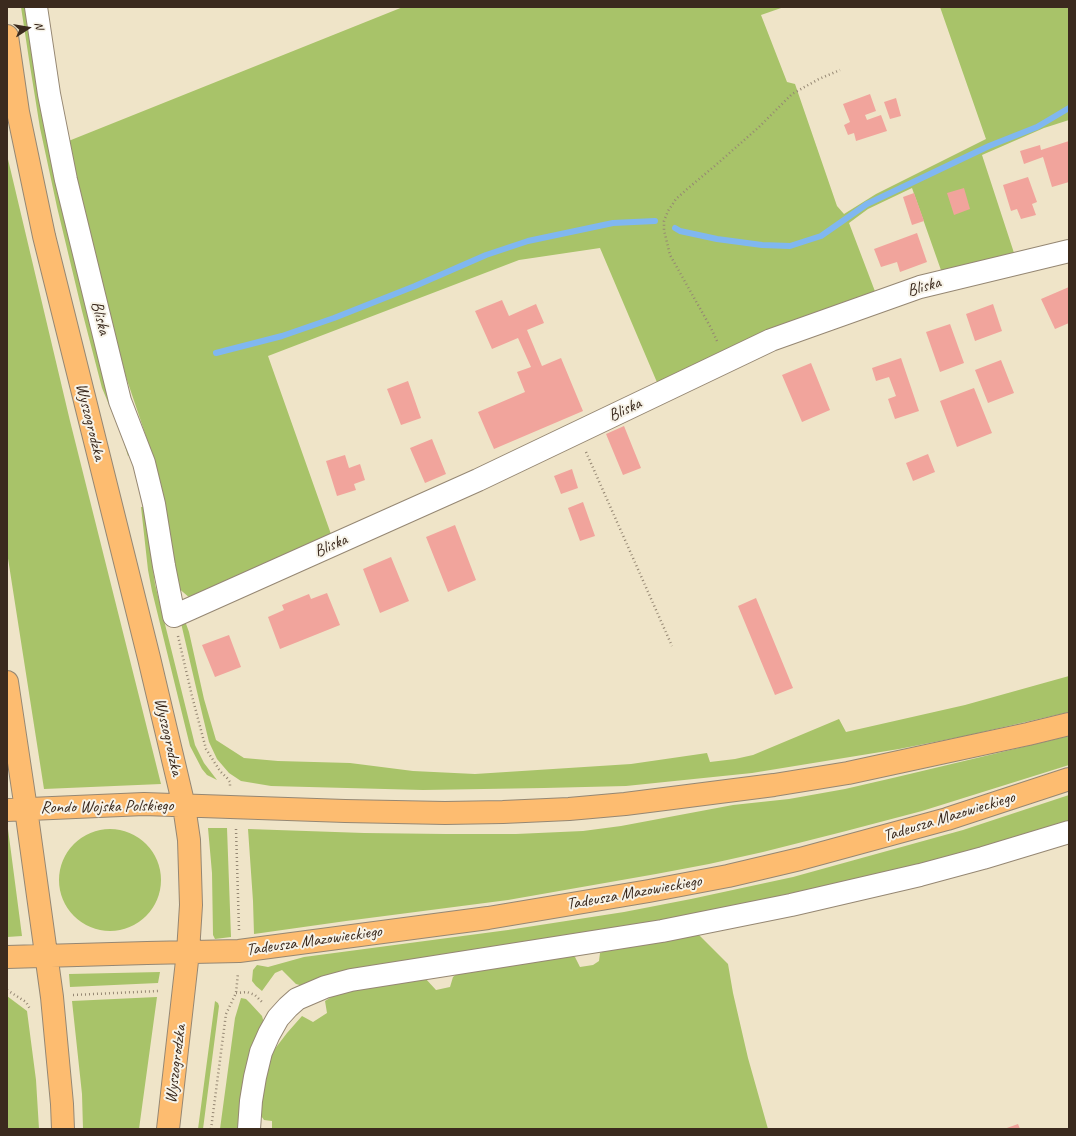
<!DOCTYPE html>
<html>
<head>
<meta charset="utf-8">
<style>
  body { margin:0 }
  #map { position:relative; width:1076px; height:1136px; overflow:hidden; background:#efe4c8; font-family:Caveat,sans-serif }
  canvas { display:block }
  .frame { position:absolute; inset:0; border:8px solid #3b2a1e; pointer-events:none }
  .north { position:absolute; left:8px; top:8px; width:40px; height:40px; -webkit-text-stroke:3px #f7f3e8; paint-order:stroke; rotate:78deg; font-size:11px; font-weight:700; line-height:16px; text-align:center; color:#3b2a1e }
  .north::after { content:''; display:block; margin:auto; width:14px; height:18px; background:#3b2a1e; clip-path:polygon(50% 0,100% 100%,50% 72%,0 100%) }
</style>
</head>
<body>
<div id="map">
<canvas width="1076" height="1136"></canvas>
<div class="frame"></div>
<div class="north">N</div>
</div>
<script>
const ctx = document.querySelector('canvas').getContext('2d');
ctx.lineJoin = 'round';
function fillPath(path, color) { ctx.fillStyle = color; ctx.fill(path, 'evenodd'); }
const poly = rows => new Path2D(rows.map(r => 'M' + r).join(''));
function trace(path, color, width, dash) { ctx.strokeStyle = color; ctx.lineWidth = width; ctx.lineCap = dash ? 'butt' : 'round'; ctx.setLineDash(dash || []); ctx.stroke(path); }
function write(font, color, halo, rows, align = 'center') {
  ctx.font = font + ' Caveat,sans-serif'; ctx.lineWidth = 4; ctx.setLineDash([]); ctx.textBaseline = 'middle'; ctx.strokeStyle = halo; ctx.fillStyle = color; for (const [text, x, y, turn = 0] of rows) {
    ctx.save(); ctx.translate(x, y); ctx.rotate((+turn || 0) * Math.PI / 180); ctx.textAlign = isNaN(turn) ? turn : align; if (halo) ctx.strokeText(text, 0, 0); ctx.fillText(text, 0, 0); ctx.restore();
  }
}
fillPath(poly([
  [21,7,26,7,132,455,128,456,122,436,102,388,82,311,57,207,40,128,30,66],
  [403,7,784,7,761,15,787,82,795,84,837,206,844,214,876,194,986,139,940,7,1069,7,1069,120,1044,128,982,155,1015,256,942,273,912,188,868,209,849,223,876,294,659,387,600,248,519,260,268,356,332,537,191,599,176,586,154,460,126,377,66,142],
  [7,155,70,421,161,784,44,789,7,552],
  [141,507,145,507,155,584,195,745,204,763,217,780,207,775,202,769,190,746,152,591,148,570],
  [185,621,189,632,204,699,216,740,244,758,278,761,350,763,413,771,475,774,631,764,707,753,710,762,735,759,753,755,839,719,846,732,965,705,1069,676,1069,712,965,736,899,749,752,773,626,786,544,788,423,790,271,786,241,781,229,773,217,759,209,742,202,713,181,623],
  [1069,736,1069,765,922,811,846,831,763,852,709,864,656,874,508,900,346,921,254,934,253,901,248,829,364,833,446,834,516,834,583,831,621,826,733,805,789,799,845,789,897,777],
  [1069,795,1069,823,983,850,789,897,303,986,296,984,282,970,275,973,262,991,256,986,252,981,253,970,257,965,268,967,304,957,508,930,624,912,691,899,793,877,963,830],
  [208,828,227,828,231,937,215,939,213,935,212,873],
  '59 880a51 51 0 1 1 102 0a51 51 0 1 1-102 0Z',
  [7,829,8,829,22,936,7,937],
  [698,934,728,964,733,993,748,1058,768,1129,272,1129,272,1121,264,1120,259,1113,265,1072,274,1050,287,1033,302,1016,313,1022,327,1013,325,1001,333,996,353,989,425,978,436,990,450,987,453,977,458,973,567,955,575,957,580,967,593,965,599,961,600,953,607,950],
  [160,972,158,983,70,987,69,974],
  [7,996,27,1011,36,1080,39,1129,7,1129],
  [157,997,139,1129,83,1129,82,1094,72,1001],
  [241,998,246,999,250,1003,262,1016,264,1023,242,1129,220,1129,235,1018],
  [215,1001,218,1003,219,1006,203,1129,198,1129]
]), '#a8c369');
trace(poly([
  [675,228,680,231,717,239,762,245,790,246,821,236,867,204,989,146,1037,127,1069,108],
  [216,353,282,336,334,318,415,286,486,255,528,241,613,223,655,221]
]), '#80b7f0', 6);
fillPath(poly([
  [870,94,876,111,865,115,867,120,881,115,887,131,856,141,854,133,848,135,844,125,850,122,843,104],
  [896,98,901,116,890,119,884,102],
  [1069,141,1069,182,1052,187,1043,157,1024,164,1020,151,1040,145,1041,150],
  [1028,177,1037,202,1032,204,1036,215,1021,219,1017,209,1011,211,1003,185],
  [964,188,970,209,954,215,947,193],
  [914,193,924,221,912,225,903,197],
  [917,233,927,262,900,272,897,262,881,267,874,249],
  [1069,287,1069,323,1055,329,1041,299],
  [502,300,509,316,536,304,544,323,527,330,542,366,561,358,583,411,494,449,478,412,525,392,517,372,531,367,518,338,492,349,475,311],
  [993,304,1002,331,975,341,966,314],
  [950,324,964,363,940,372,926,332],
  [901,358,919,411,895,419,888,399,896,396,889,377,876,381,872,368],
  [1001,360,1014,393,988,403,975,370],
  [811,363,830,410,802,422,782,375],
  [408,381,421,418,401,425,387,389],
  [974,388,992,433,957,447,940,401],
  [624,426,641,468,623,475,606,434],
  [432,439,446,474,425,483,410,448],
  [928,454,935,472,913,481,906,463],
  [345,455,349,468,360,464,365,480,354,484,356,490,337,496,326,461],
  [572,469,578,488,561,494,554,476],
  [583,502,595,536,580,541,568,508],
  [455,525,476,580,448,592,426,537],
  [391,557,409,601,380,613,363,569],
  [327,593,340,625,280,649,268,617,284,610,282,605,309,594,311,599],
  [756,598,793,688,775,695,738,606],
  [229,635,241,667,215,677,202,645],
  [1018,1124,1020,1129,1004,1129]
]), '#f1a49c');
const minor = poly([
  [36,7,49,94,66,180,120,401,144,463,154,504,164,566,174,616,478,480,771,340,920,287,1069,251],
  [249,1129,251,1101,255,1077,261,1052,269,1034,278,1018,288,1007,297,999,325,987,351,980,662,931,791,905,920,875,983,858,1069,832]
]);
const major = poly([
  [7,36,18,112,44,236,149,658,184,806,189,840,191,905,188,952,168,1129],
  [7,682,26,809,52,997,62,1104,63,1129],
  [7,810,144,804,345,811,445,813,503,812,569,809,625,804,688,796,774,785,848,773,1028,734,1069,724],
  [7,957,147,953,239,951,488,918,649,891,728,876,800,859,947,819,1069,779]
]);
trace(minor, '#958773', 24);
trace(major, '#958773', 24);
trace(poly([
  [717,341,711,328,670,255,664,230,664,221,668,211,676,199,686,190,717,164,759,127,792,94,819,79,840,70],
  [586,452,672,646],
  [178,636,192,696,206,749,220,771,227,778,230,782,230,786],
  [236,829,239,930],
  [7,990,26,1002,30,1009],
  [236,993,247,992,255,995,263,1003],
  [73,995,158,991],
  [211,1129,226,1014,236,993,238,973]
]), '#958773', 2.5, [1, 3]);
trace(minor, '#fff', 22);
trace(major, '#fdbc70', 22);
write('17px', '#3b2a1e', '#f7f3e8', [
  ["Bliska",924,287,-16],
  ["Bliska",100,318,76],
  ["Bliska",625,410,-25],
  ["Wyszogrodzka",90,422,76],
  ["Bliska",331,546,-24],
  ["Wyszogrodzka",168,737,77],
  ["Rondo Wojska Polskiego",107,807,-1],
  ["Tadeusza Mazowieckiego",949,817,-17],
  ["Tadeusza Mazowieckiego",634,893,-10],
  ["Tadeusza Mazowieckiego",314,941,-8],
  ["Wyszogrodzka",176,1064,-83]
]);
</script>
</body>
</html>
